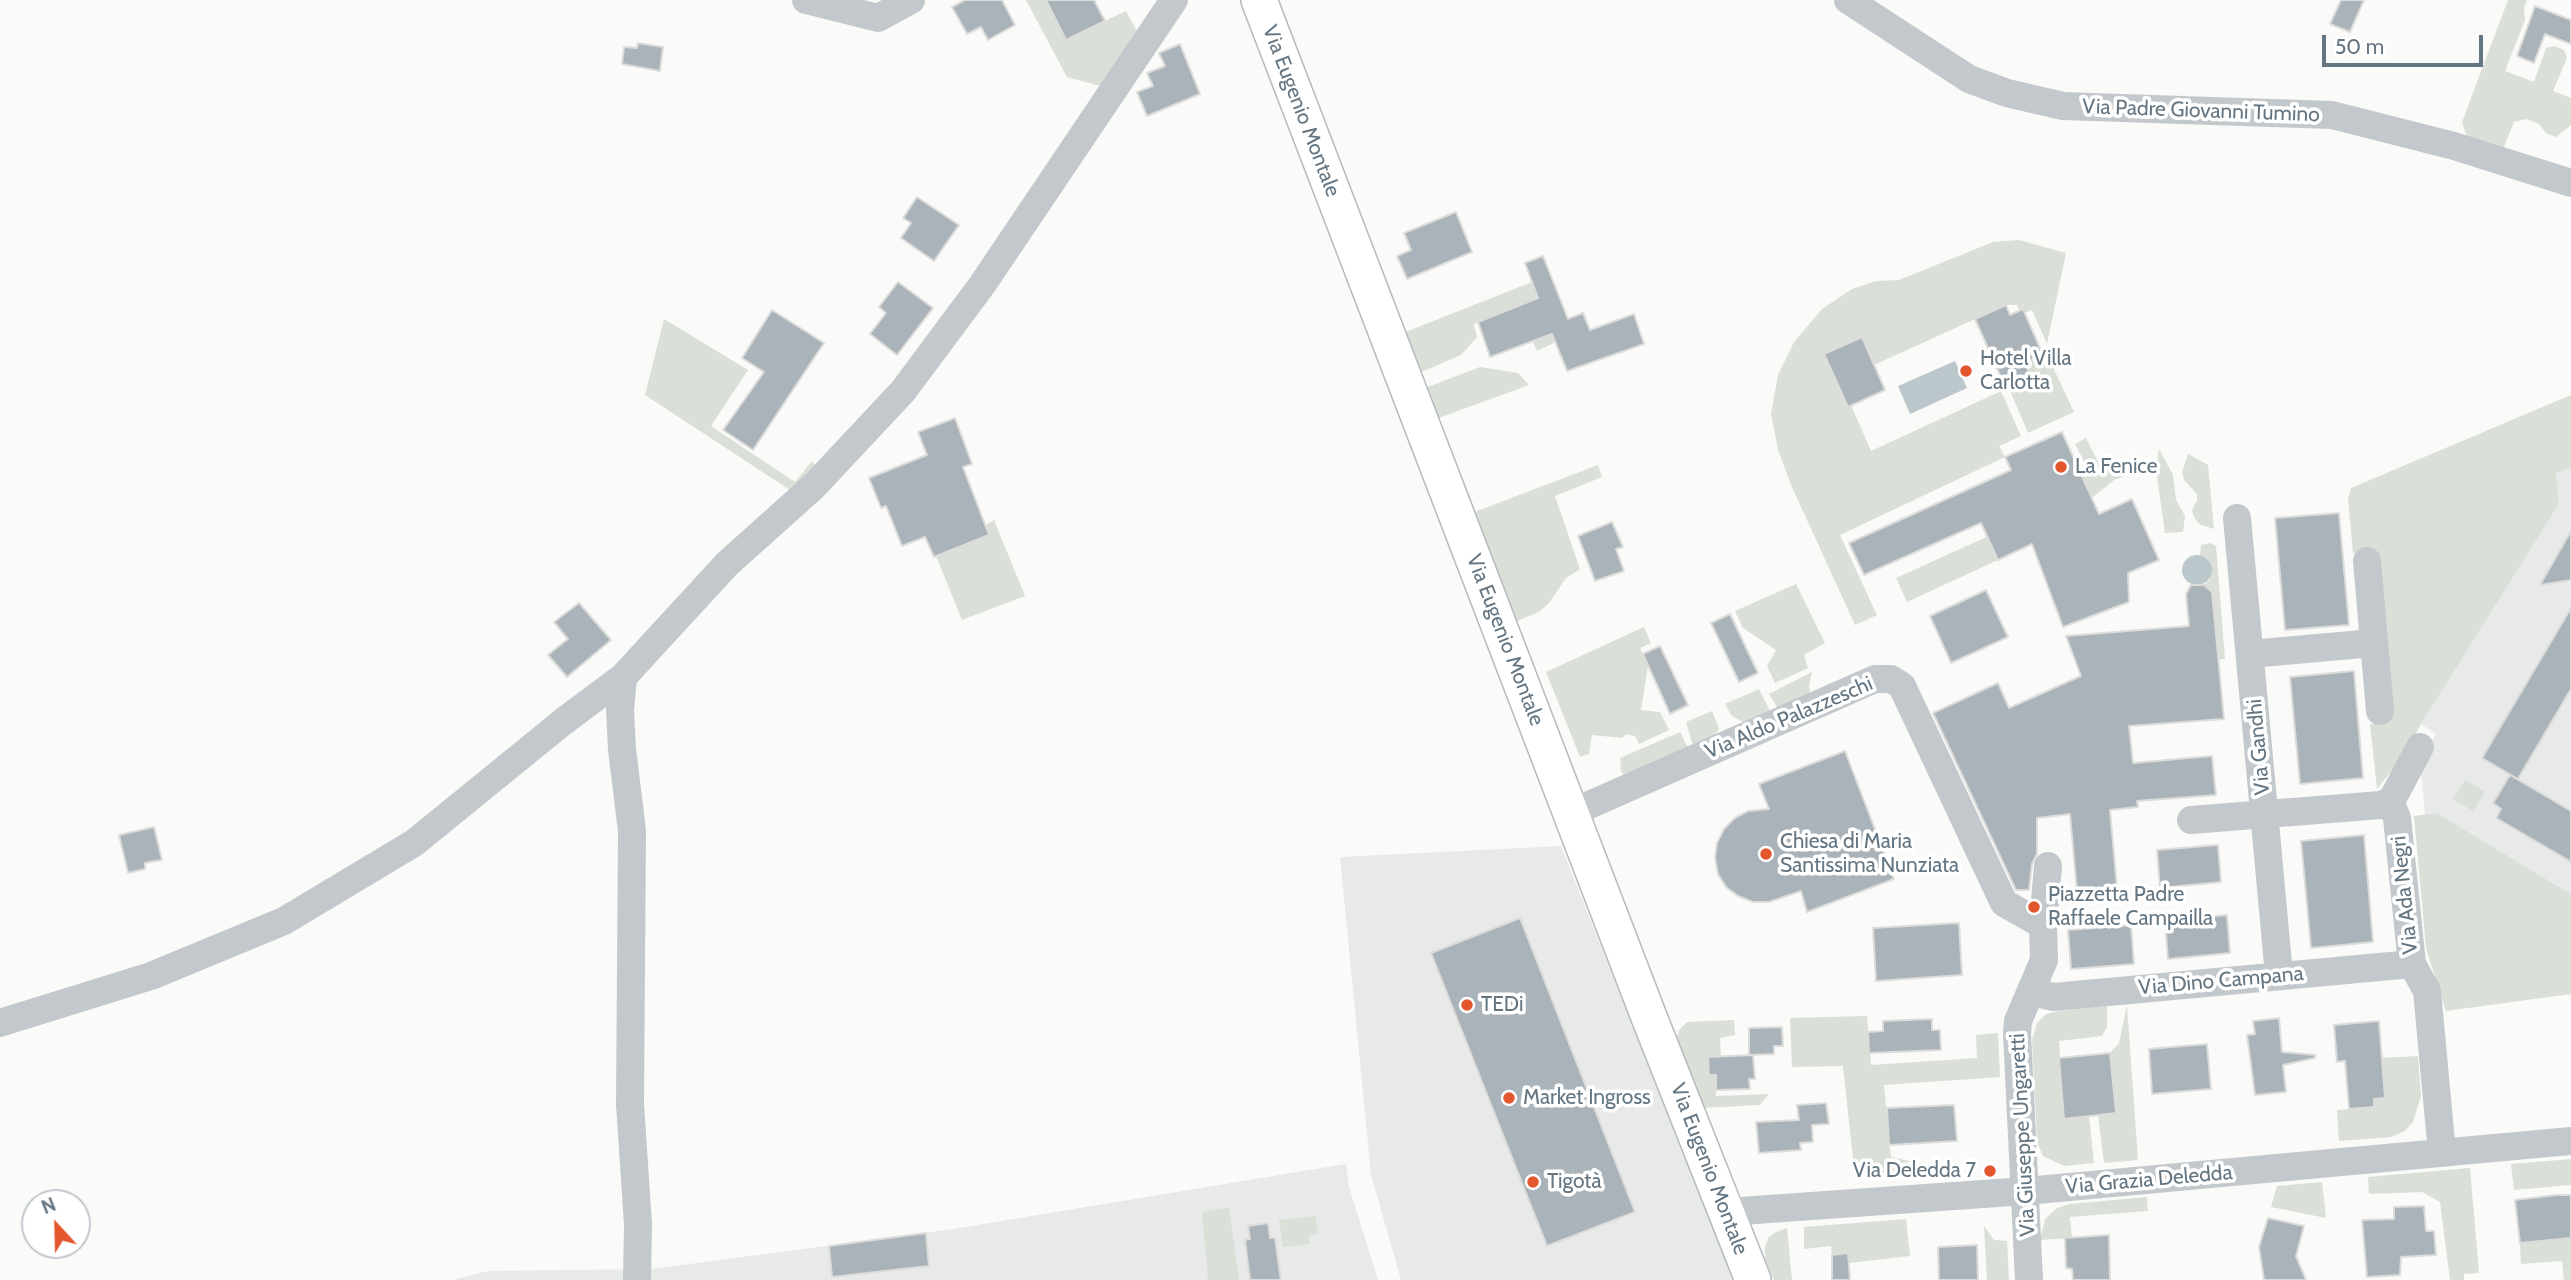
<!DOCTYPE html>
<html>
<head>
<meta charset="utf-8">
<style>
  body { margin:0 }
  #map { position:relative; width:2571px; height:1280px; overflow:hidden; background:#fafaf8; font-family:Cabin,sans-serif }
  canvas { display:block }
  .north { position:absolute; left:21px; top:1189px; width:70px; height:70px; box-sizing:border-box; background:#fff; border:2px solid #c1c8cd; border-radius:50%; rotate:338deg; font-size:19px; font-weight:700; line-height:28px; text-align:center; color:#657683 }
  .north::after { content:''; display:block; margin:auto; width:24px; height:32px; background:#e4572e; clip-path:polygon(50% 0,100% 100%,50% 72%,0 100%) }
  .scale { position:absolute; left:2322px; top:35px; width:161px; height:32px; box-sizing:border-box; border:4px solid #657683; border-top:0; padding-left:9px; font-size:21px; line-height:24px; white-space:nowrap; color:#657683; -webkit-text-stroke:5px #fff; paint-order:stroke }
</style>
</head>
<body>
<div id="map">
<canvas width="2571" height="1280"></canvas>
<div class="north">N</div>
<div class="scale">50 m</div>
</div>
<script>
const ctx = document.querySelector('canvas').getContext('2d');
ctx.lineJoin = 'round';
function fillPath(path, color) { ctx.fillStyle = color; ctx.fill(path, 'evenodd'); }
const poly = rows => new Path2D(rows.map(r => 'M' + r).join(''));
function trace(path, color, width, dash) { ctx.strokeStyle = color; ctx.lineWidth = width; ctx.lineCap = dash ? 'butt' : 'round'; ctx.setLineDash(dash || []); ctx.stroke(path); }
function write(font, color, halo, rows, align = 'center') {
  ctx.font = font + ' Cabin,sans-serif'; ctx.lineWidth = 7; ctx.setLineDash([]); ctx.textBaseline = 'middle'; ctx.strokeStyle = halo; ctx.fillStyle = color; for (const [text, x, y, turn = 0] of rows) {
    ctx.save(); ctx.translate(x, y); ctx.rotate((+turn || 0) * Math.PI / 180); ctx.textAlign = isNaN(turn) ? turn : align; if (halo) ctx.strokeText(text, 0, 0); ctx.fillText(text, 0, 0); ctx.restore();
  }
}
fillPath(poly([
  [2571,468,2571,894,2437,813,2425,814,2420,761,2436,734,2421,724,2559,504,2556,473],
  [1561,846,1734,1280,1401,1280,1371,1175,1340,857],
  [1346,1164,1349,1187,1378,1280,452,1280,488,1271,652,1269,953,1229]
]), '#e8e9e9');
fillPath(poly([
  [1026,0,1046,0,1105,21,1126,11,1139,35,1104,87,1067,77],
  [2508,0,2527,0,2524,8,2525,20,2505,71,2534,82,2546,48,2554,46,2564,50,2567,58,2553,91,2571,98,2571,125,2556,137,2546,133,2539,124,2526,119,2514,122,2503,149,2467,137,2462,122],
  [2019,240,2066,253,2047,344,2032,310,2021,314,2017,305,2006,305,1874,365,1861,337,1824,354,1848,406,1851,405,1871,451,2001,391,2021,436,1999,446,2005,457,1840,535,1877,615,1855,625,1791,485,1778,450,1771,414,1778,375,1794,342,1822,309,1852,289,1876,281,1899,280,1993,242],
  [1532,282,1556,342,1537,351,1517,306,1474,324,1477,337,1461,355,1419,373,1403,333],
  [664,319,748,370,711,426,795,482,812,461,816,466,793,492,645,395],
  [2043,355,2051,363,2074,412,2028,433,2009,388,2027,380,2030,375,2025,363],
  [1480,367,1518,373,1529,385,1436,419,1425,388],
  [2571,395,2571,468,2556,473,2559,504,2421,724,2405,754,2377,789,2370,724,2388,722,2378,552,2353,553,2348,499,2351,488],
  [2086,438,2102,470,2133,457,2140,471,2114,480,2092,498,2079,471,2086,466,2075,444],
  [2159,449,2173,475,2176,500,2185,516,2183,532,2165,533,2156,470],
  [2188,454,2208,465,2214,529,2199,524,2194,517,2192,510,2197,500,2197,494,2184,480,2182,472],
  [1598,465,1602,477,1555,496,1580,569,1566,578,1549,603,1539,612,1515,622,1472,513],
  [994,520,1025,596,962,620,936,556],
  [2015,524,1994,550,1998,560,1907,602,1896,578],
  [2210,543,2216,546,2225,659,2219,659,2212,592,2204,585,2210,579,2208,559,2200,555,2201,545],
  [1796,584,1825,643,1804,655,1808,668,1775,683,1767,666,1776,650,1743,628,1735,611],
  [1644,627,1651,643,1640,648,1648,666,1641,710,1660,712,1669,730,1639,744,1635,736,1626,734,1622,738,1592,735,1589,754,1580,757,1546,672],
  [1812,672,1809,686,1812,698,1780,712,1769,694],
  [1759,689,1769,709,1769,717,1754,724,1743,722,1732,716,1725,704],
  [1712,711,1719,729,1709,743,1693,746,1686,722],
  [1680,732,1688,748,1626,778,1621,771,1620,758],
  [2465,780,2485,792,2473,811,2453,799],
  [2437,813,2571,894,2571,994,2446,1011,2426,948,2414,816],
  [2127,1005,2138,1160,2104,1163,2098,1115,2116,1113,2110,1053,2119,1043],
  [2107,1006,2107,1027,2102,1036,2059,1041,2064,1119,2089,1116,2094,1163,2064,1166,2043,1156,2037,1142,2032,1040,2037,1023,2046,1014,2059,1011],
  [1867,1016,1871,1065,1977,1058,1976,1035,1998,1033,2000,1077,1884,1085,1891,1157,1914,1162,1912,1173,1855,1177,1843,1066,1792,1067,1790,1018],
  [1734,1020,1735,1035,1720,1038,1721,1057,1716,1075,1716,1096,1769,1094,1760,1105,1702,1108,1676,1040,1679,1030,1687,1022],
  [2418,1056,2421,1096,2413,1122,2405,1131,2391,1137,2339,1141,2337,1110,2374,1107,2374,1099,2385,1098,2382,1058],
  [2571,1159,2571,1185,2514,1190,2511,1164],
  [2470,1168,2479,1273,2464,1274,2464,1280,2450,1280,2440,1202,2422,1192,2369,1194,2368,1177],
  [2322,1182,2326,1218,2271,1207,2277,1186],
  [2147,1197,2148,1211,2070,1217,2072,1238,2040,1240,2045,1219,2057,1208,2070,1204],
  [1229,1207,1239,1280,1208,1280,1202,1212],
  [1315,1216,1318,1234,1309,1235,1310,1244,1283,1247,1279,1220],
  [1906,1219,1910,1256,1849,1263,1848,1253,1832,1255,1831,1246,1804,1249,1804,1227],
  [1984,1226,1994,1240,2007,1241,2009,1280,1987,1280],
  [1787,1228,1792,1280,1774,1280,1765,1259,1765,1246,1769,1237,1776,1232],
  [2571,1238,2571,1280,2564,1280,2562,1261,2521,1264,2520,1243]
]), '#dadfd7');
fillPath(poly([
  [1955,361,1967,388,1910,414,1898,386],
  '2182 570a15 15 0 1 1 30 0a15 15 0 1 1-30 0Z'
]), '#bbc7cb');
const building = poly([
  [965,0,1002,0,1015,25,988,40,981,27,967,34,952,7,965,0],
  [1046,0,1094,0,1105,21,1066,40,1046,0],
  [2341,0,2364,0,2350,32,2330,24,2341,0],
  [2535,6,2571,20,2571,44,2545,34,2534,63,2517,56,2535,6],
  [638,43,663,47,660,71,622,64,624,47,637,48,638,43],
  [1180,44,1200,94,1147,116,1137,92,1153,86,1147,73,1165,66,1159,53,1180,44],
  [917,197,959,225,934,261,901,238,911,223,903,218,917,197],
  [1456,212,1472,252,1407,279,1397,256,1411,250,1404,233,1456,212],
  [1543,256,1568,319,1583,313,1590,330,1634,314,1644,344,1567,371,1552,334,1490,357,1478,322,1538,298,1525,263,1543,256],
  [898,282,933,308,897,355,870,334,886,313,879,307,898,282],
  [2006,305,2010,315,2023,309,2043,355,2025,363,2030,375,2005,386,1975,319,2006,305],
  [772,310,824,343,753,450,723,430,764,372,742,358,772,310],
  [1862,337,1885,390,1848,407,1824,354,1862,337],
  [955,418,972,464,963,467,989,535,934,557,925,537,902,546,886,506,881,508,869,478,927,455,918,432,955,418],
  [2062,432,2099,514,2132,499,2159,560,2128,573,2129,602,2063,627,2032,544,1998,560,1981,523,1864,575,1849,543,2011,470,2005,457,2062,432],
  [2339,513,2349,625,2285,630,2275,518,2339,513],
  [1612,522,1623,547,1616,549,1624,571,1595,581,1578,536,1612,522],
  [2571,531,2571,580,2540,585,2571,531],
  [2191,585,2204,585,2212,592,2224,719,2129,726,2133,763,2212,756,2216,795,2137,801,2138,807,2110,810,2117,888,2077,892,2070,814,2037,818,2037,854,2032,864,2029,890,2016,890,1933,713,1998,683,2009,708,2081,676,2066,636,2189,626,2186,594,2191,585],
  [1986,590,2008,637,1951,663,1930,616,1986,590],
  [579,603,611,640,567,677,548,655,568,639,554,622,579,603],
  [2571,608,2571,689,2518,779,2482,758,2571,608],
  [1730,614,1758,673,1739,682,1711,623,1730,614],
  [1660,646,1688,705,1670,714,1643,654,1660,646],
  [2354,671,2363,778,2300,784,2290,677,2354,671],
  [1845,751,1894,879,1807,912,1801,891,1769,902,1753,902,1738,896,1726,887,1718,874,1715,858,1717,843,1724,829,1735,818,1748,811,1769,809,1759,784,1845,751],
  [2510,775,2571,811,2571,862,2496,818,2501,809,2493,803,2510,775],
  [154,827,162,860,145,863,145,869,128,873,119,835,154,827],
  [2364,835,2373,942,2311,948,2301,841,2364,835],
  [2218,845,2221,882,2160,888,2157,850,2218,845],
  [2227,915,2230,953,2168,959,2165,921,2227,915],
  [1520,918,1635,1212,1547,1246,1431,953,1520,918],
  [1959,923,1962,975,1876,981,1873,928,1959,923],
  [2131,925,2134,964,2071,969,2068,930,2131,925],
  [2279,1018,2282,1052,2315,1055,2315,1058,2283,1065,2286,1092,2255,1095,2247,1035,2255,1034,2253,1021,2279,1018],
  [1932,1019,1932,1030,1940,1030,1941,1050,1869,1053,1868,1032,1883,1031,1883,1021,1932,1019],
  [2379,1021,2385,1098,2374,1099,2374,1107,2349,1109,2345,1061,2337,1062,2334,1025,2379,1021],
  [1782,1027,1783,1046,1774,1046,1774,1054,1749,1055,1749,1028,1782,1027],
  [2207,1044,2211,1089,2152,1094,2149,1049,2207,1044],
  [2110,1053,2116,1113,2064,1119,2059,1058,2110,1053],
  [1753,1055,1755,1079,1749,1079,1750,1089,1716,1090,1716,1075,1709,1075,1708,1057,1753,1055],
  [1826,1103,1829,1124,1812,1125,1813,1142,1800,1143,1801,1150,1759,1153,1756,1122,1799,1120,1797,1105,1826,1103],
  [1954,1105,1957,1141,1889,1145,1887,1108,1954,1105],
  [2556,1195,2571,1195,2571,1238,2520,1243,2515,1200,2556,1195],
  [2424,1206,2426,1231,2434,1231,2436,1255,2401,1257,2400,1275,2367,1277,2362,1220,2394,1219,2394,1207,2424,1206],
  [2268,1218,2304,1226,2296,1256,2306,1280,2264,1280,2259,1247,2268,1218],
  [1268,1223,1270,1238,1275,1238,1281,1280,1250,1280,1245,1240,1250,1239,1248,1226,1268,1223],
  [926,1233,929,1266,832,1277,829,1246,926,1233],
  [2109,1235,2110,1280,2073,1280,2072,1269,2066,1268,2065,1238,2109,1235],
  [1977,1245,1978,1280,1939,1280,1938,1247,1977,1245],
  [1848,1253,1850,1280,1832,1280,1832,1255,1848,1253]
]);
fillPath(building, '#aab3b9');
trace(building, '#dcdcda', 2);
const major = poly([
  [1259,0,1649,1017,1753,1280]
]);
trace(major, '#b5babe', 38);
trace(poly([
  [806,0,878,18,911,0],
  [1848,0,1969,79,2007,93,2063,106,2332,115,2454,146,2571,183],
  [2237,518,2279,975],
  [2367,561,2380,711],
  [2250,654,2374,643],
  [623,677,620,710,622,749,632,831,630,1104,638,1224,637,1280],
  [2390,801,2397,818,2412,964,2427,991,2442,1153],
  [1571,813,1875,679,1891,679,1902,686,2004,903,2043,925],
  [2191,820,2381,805,2390,801,2394,796,2420,747],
  [2031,992,2054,997,2412,964],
  [0,1023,151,976,284,921,414,843,564,721,623,677,727,564,814,486,903,391,982,285,1174,0],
  [1726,1212,2026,1191,2571,1141],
  [2029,1280,2017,1033,2018,1021,2044,960,2043,925,2048,866]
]), '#c3c8cc', 28);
trace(major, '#fff', 35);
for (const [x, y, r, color] of [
  [1966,371,7,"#e4572e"],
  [2061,467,7,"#e4572e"],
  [1766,854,7,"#e4572e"],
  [2034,907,7,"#e4572e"],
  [1467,1005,7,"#e4572e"],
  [1509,1098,7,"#e4572e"],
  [1990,1171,7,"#e4572e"],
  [1533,1182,7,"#e4572e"]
]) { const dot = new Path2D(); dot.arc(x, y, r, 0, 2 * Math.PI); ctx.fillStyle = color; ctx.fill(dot); trace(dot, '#fff', 2.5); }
write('21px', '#657683', '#fff', [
  ["Via Eugenio Montale",1301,111,69],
  ["Via Padre Giovanni Tumino",2201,111,2],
  ["Via Eugenio Montale",1505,640,69],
  ["Via Aldo Palazzeschi",1789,718,-23],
  ["Via Gandhi",2259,747,-95],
  ["Via Ada Negri",2405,895,-96],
  ["Via Dino Campana",2221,981,-5],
  ["Via Giuseppe Ungaretti",2023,1135,-93],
  ["Via Eugenio Montale",1709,1169,69],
  ["Via Grazia Deledda",2149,1180,-5]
]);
write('21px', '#657683', '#fff', [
  ["Hotel Villa",1980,359],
  ["Carlotta",1980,383],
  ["La Fenice",2075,467],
  ["Chiesa di Maria",1780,842],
  ["Santissima Nunziata",1780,866],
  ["Piazzetta Padre",2048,895],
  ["Raffaele Campailla",2048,919],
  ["TEDi",1481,1005],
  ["Market Ingross",1523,1098],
  ["Via Deledda 7",1976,1171,"right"],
  ["Tigotà",1547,1182]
], 'left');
</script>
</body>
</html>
